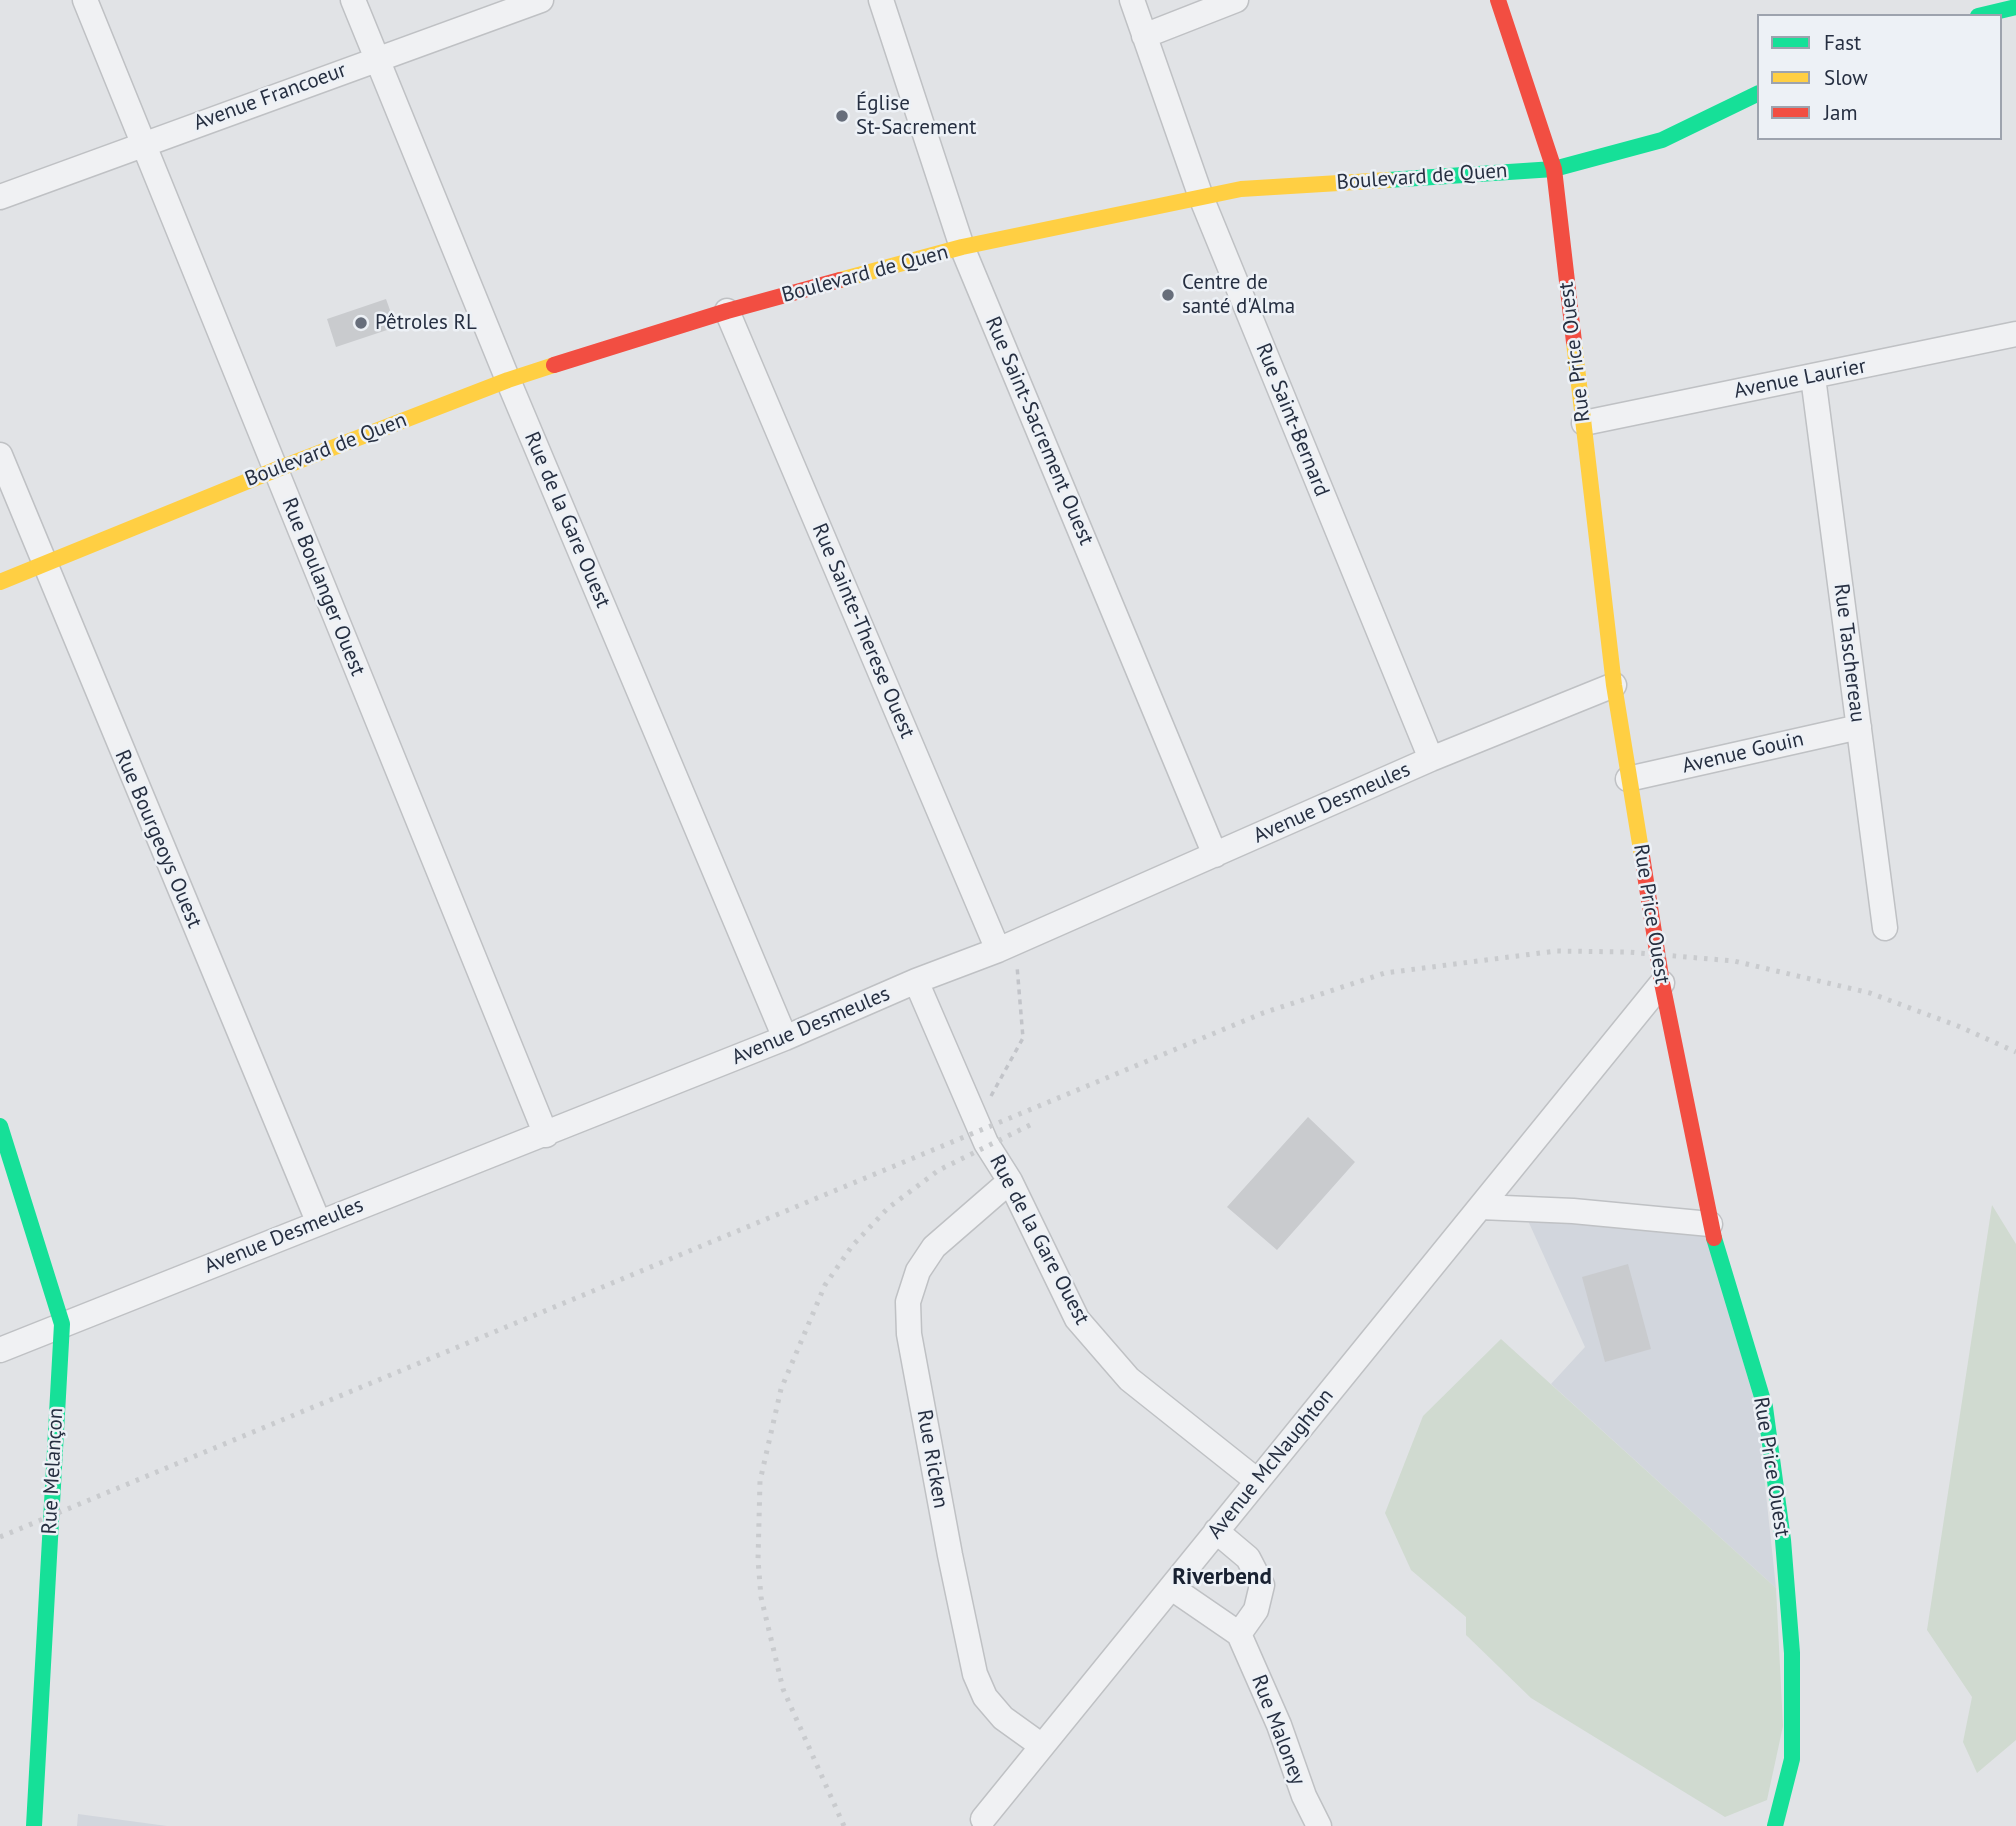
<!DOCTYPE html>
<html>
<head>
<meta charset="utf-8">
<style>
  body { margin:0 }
  #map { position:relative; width:2016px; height:1826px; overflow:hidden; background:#e1e3e6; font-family:"PT Sans",sans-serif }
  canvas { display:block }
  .legend { position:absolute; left:1757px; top:14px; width:245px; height:126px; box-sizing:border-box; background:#edf1f6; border:2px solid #9da3ae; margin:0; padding:9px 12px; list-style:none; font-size:21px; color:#262f41 }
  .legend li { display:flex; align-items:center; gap:14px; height:35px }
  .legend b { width:35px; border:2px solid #9da3ae }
</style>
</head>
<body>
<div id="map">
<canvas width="2016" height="1826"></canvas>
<ul class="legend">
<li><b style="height:9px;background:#16e098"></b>Fast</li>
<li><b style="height:9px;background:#ffcf43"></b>Slow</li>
<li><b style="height:9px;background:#f24e42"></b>Jam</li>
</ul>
</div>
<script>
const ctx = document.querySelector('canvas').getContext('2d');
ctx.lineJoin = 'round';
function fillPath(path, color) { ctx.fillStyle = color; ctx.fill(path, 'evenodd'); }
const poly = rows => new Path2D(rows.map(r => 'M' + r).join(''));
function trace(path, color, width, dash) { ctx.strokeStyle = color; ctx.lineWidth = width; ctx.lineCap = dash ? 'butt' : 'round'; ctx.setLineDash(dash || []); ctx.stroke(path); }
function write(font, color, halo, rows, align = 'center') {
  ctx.font = font + ' "PT Sans",sans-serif'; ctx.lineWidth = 5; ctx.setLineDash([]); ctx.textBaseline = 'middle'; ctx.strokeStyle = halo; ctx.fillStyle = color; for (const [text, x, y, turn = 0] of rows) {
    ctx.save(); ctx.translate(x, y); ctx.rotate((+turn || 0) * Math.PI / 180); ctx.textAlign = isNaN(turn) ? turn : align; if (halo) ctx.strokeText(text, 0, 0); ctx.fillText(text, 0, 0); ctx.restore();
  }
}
fillPath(poly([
  [1525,1214,1705,1231,1757,1409,1776,1588,1551,1384,1585,1347],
  [78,1814,167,1826,77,1826]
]), '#d2d6dd');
fillPath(poly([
  [1992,1205,2016,1244,2016,1740,1977,1773,1963,1742,1972,1697,1927,1630],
  [1501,1339,1776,1588,1783,1726,1767,1800,1725,1817,1531,1698,1466,1635,1466,1617,1411,1570,1385,1513,1423,1416]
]), '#d0dad0');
fillPath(poly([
  [386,299,396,327,336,347,327,319],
  [1308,1117,1355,1162,1277,1250,1227,1207],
  [1628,1264,1651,1349,1605,1362,1582,1277]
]), '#c9cbce');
const street = poly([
  [85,0,546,1135],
  [353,0,508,380,785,1038],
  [881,0,962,247,1215,855],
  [1132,0,1201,197,1431,759],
  [1144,36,1236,0],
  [0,197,541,0],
  [727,311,998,950],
  [1813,377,1885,928],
  [1584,423,2016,334],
  [0,455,318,1221],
  [1628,779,1859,727],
  [916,981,986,1143,1010,1181,1077,1319,1129,1379,1256,1480],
  [1010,1181,934,1247,918,1271,908,1302,909,1334,950,1555,975,1674,985,1697,1003,1718,1042,1746],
  [1481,1207,1573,1211,1710,1224],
  [0,1350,785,1038,916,981,998,950,1431,759,1614,685],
  [1216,1531,1248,1558,1262,1585,1256,1610,1239,1634],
  [1172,1588,1239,1634,1279,1725,1304,1796,1319,1826],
  [983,1819,1662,983]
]);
trace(street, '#bfc1c4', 27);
trace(poly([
  [991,1096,1023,1038,1017,966]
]), '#c2c4c9', 3.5, [5, 5]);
trace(street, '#f0f1f3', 24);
trace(poly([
  [1978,16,2016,7],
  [1388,180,1554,169,1662,140,1759,93],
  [0,1126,62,1324,34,1826],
  [1714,1238,1765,1407,1783,1540,1792,1653,1792,1759,1775,1826]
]), '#16e098', 16);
trace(poly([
  [840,280,962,247,1241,189,1388,180],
  [1574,342,1614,685,1642,856],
  [0,582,275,470,508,380,554,365]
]), '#ffcf43', 16);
trace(poly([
  [1498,0,1554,169,1574,342],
  [554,365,727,311,840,280],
  [1642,856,1662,983,1714,1238]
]), '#f24e42', 16);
trace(poly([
  [0,1537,1263,1013,1385,973,1556,951,1627,952,1734,961,1870,993,1958,1026,2016,1052],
  [844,1826,783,1689,761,1597,758,1560,760,1481,781,1389,825,1285,852,1246,888,1208,939,1170,1032,1124]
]), '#c9cbce', 5, [3.5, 7]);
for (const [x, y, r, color] of [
  [842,116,7,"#676e7b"],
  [1168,295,7,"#676e7b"],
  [361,323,7,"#676e7b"]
]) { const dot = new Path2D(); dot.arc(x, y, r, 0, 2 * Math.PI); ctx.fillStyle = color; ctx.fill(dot); trace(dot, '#edf1f6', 2.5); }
write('21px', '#262f41', '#edf1f6', [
  ["Avenue Francoeur",270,97,-20],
  ["Boulevard de Quen",1422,177,-4],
  ["Boulevard de Quen",865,274,-15],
  ["Rue Price Ouest",1575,352,-97],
  ["Avenue Laurier",1800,379,-11],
  ["Rue Saint-Bernard",1292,420,68],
  ["Rue Saint-Sacrement Ouest",1039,431,67],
  ["Boulevard de Quen",326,450,-21],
  ["Rue de la Gare Ouest",567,520,67],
  ["Rue Boulanger Ouest",323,587,68],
  ["Rue Sainte-Therese Ouest",863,631,67],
  ["Rue Taschereau",1849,653,83],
  ["Avenue Gouin",1743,753,-13],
  ["Avenue Desmeules",1332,803,-24],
  ["Rue Bourgeoys Ouest",158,839,67],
  ["Rue Price Ouest",1651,914,81],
  ["Avenue Desmeules",811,1026,-23],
  ["Avenue Desmeules",284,1236,-22],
  ["Rue de la Gare Ouest",1039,1240,62],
  ["Rue Ricken",932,1459,80],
  ["Avenue McNaughton",1271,1464,-51],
  ["Rue Price Ouest",1771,1467,81],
  ["Rue Melançon",53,1471,-87],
  ["Rue Maloney",1278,1730,69]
]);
write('21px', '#262f41', '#edf1f6', [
  ["Église",856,104],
  ["St-Sacrement",856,128],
  ["Centre de",1182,283],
  ["santé d'Alma",1182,307],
  ["Pêtroles RL",375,323]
], 'left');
write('bold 23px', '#182131', '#edf1f6', [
  ["Riverbend",1222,1577]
]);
</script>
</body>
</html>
